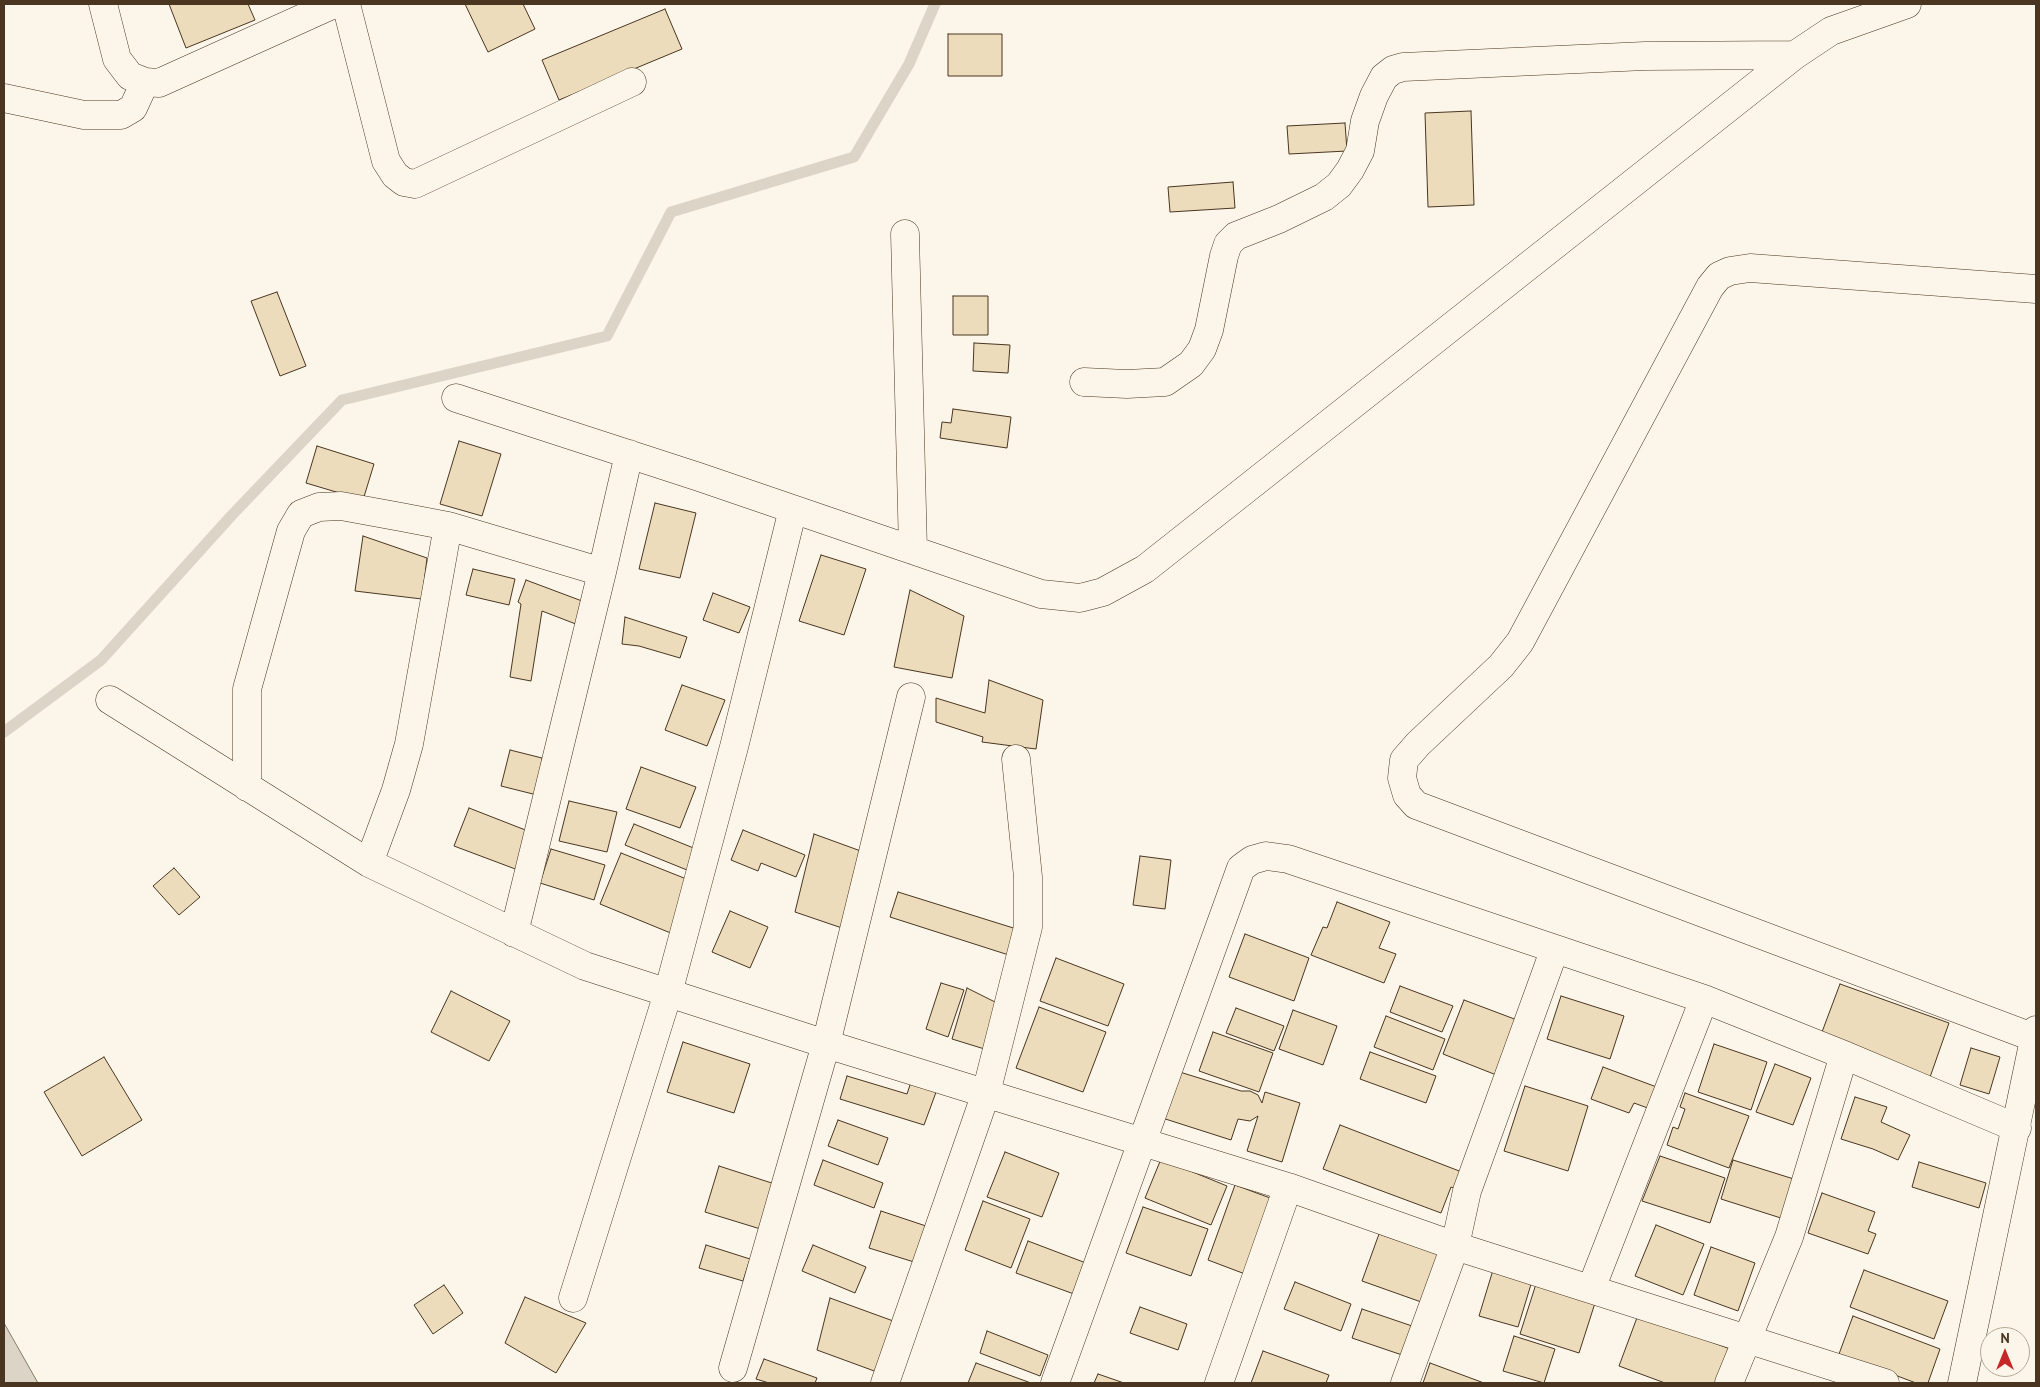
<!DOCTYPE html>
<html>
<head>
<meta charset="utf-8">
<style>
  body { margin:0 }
  #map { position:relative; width:2040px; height:1387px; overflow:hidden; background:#fbf6e9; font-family:"PT Sans",sans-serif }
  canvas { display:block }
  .frame { position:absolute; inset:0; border:5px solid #4a3520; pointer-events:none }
  .north { position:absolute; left:1980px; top:1327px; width:50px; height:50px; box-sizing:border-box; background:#fbf6e9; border:1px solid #b4a999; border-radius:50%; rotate:0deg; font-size:14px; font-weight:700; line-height:20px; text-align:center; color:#4a3520 }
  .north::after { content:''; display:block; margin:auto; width:18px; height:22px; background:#c62828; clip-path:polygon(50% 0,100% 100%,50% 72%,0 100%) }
</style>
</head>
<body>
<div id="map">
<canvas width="2040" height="1387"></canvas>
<div class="frame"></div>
<div class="north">N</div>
</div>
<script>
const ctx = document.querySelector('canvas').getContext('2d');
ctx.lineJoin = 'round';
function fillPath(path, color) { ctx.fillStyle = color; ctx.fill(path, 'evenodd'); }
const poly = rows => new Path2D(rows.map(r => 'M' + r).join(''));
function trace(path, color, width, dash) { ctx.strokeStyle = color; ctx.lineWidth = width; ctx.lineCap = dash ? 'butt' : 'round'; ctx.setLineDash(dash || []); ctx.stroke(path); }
const water = poly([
  [4,1323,38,1383,4,1383,4,1323]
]);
fillPath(water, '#dcd4c6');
trace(water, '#887966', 1);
trace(poly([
  [4,732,101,660,232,515,342,400,607,336,671,212,854,157,909,64,935,4]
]), '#dcd4c6', 11);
const building = poly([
  [169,4,248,4,255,20,186,48,169,4],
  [465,4,523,4,535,29,488,52,465,4],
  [665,9,682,49,559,100,542,60,665,9],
  [948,34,1002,34,1002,76,948,76,948,34],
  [1471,111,1474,205,1428,207,1425,113,1471,111],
  [1345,123,1347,151,1289,154,1287,126,1345,123],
  [1233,182,1235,208,1170,212,1168,187,1233,182],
  [277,292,306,366,280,376,251,301,277,292],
  [953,296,988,296,988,335,953,335,953,296],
  [974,343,1010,345,1008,373,973,371,974,343],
  [953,409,1011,417,1007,448,940,438,942,422,951,423,953,409],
  [459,441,501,454,482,516,440,504,459,441],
  [317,446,374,464,363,500,306,483,317,446],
  [655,503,696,513,680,578,639,569,655,503],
  [363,536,427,558,422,599,355,591,363,536],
  [821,555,866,569,844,635,799,621,821,555],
  [473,569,515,579,509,605,466,595,473,569],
  [526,580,590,604,581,626,542,611,531,681,510,677,521,604,518,602,526,580],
  [910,590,964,616,952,678,894,667,910,590],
  [713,593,750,607,739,633,703,620,713,593],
  [625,617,687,637,680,658,639,646,622,644,625,617],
  [989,680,1043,700,1036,749,982,742,983,737,936,722,936,698,985,713,989,680],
  [682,685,725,700,707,746,665,730,682,685],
  [510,750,542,758,541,796,501,786,510,750],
  [641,767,696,787,680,828,626,809,641,767],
  [569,801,617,812,607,852,559,841,569,801],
  [469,808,533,833,518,870,454,846,469,808],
  [634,824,696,849,687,870,625,845,634,824],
  [743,830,805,855,796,877,761,863,758,871,731,860,743,830],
  [814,834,869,854,842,928,795,912,814,834],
  [551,849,605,865,594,900,540,883,551,849],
  [621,853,694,882,673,934,600,904,621,853],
  [1140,856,1171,860,1165,909,1133,905,1140,856],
  [174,868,200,897,179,915,153,886,174,868],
  [898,892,1023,931,1015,957,890,917,898,892],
  [1337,902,1390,922,1379,948,1396,954,1384,983,1311,955,1323,927,1327,928,1337,902],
  [730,911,768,927,750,968,712,952,730,911],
  [1245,934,1309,958,1294,1001,1229,977,1245,934],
  [1056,958,1124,984,1108,1026,1040,1001,1056,958],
  [941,983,964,990,948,1037,926,1029,941,983],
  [1840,984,1949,1023,1929,1080,1819,1040,1840,984],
  [1400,986,1453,1006,1442,1032,1390,1012,1400,986],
  [967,988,1005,1007,991,1051,952,1039,967,988],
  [451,991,510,1021,489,1061,431,1032,451,991],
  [1561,996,1624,1016,1610,1059,1547,1039,1561,996],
  [1464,1000,1525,1023,1499,1076,1443,1054,1464,1000],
  [1039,1007,1106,1032,1083,1092,1016,1068,1039,1007],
  [1236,1008,1284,1026,1274,1051,1226,1033,1236,1008],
  [1293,1010,1337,1026,1323,1065,1279,1049,1293,1010],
  [1386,1016,1445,1039,1433,1070,1374,1047,1386,1016],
  [1213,1032,1273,1053,1259,1092,1199,1071,1213,1032],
  [683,1042,750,1064,734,1113,667,1092,683,1042],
  [1714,1044,1767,1062,1751,1110,1698,1092,1714,1044],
  [1971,1048,2000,1057,1989,1094,1960,1085,1971,1048],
  [1370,1052,1436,1076,1426,1103,1360,1079,1370,1052],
  [104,1057,142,1120,82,1156,44,1092,104,1057],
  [1775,1064,1811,1078,1793,1125,1756,1112,1775,1064],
  [1603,1067,1662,1089,1653,1110,1634,1103,1629,1113,1591,1099,1603,1067],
  [1170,1069,1241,1091,1250,1091,1258,1095,1262,1103,1265,1092,1300,1103,1282,1162,1247,1151,1258,1116,1250,1121,1238,1119,1231,1140,1156,1116,1170,1069],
  [847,1076,907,1094,913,1076,939,1084,924,1125,840,1099,847,1076],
  [1525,1086,1588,1106,1568,1171,1504,1151,1525,1086],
  [1685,1093,1749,1116,1729,1168,1667,1145,1673,1127,1678,1129,1685,1109,1680,1107,1685,1093],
  [1855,1097,1887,1107,1881,1122,1910,1135,1898,1160,1873,1149,1841,1139,1855,1097],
  [838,1120,888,1138,878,1165,828,1146,838,1120],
  [1340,1125,1467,1174,1461,1191,1451,1187,1441,1213,1323,1169,1340,1125],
  [1005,1152,1059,1173,1042,1217,987,1197,1005,1152],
  [1660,1156,1725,1178,1710,1223,1642,1201,1660,1156],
  [1161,1159,1227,1186,1211,1225,1145,1198,1161,1159],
  [823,1160,883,1183,874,1208,814,1185,823,1160],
  [1733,1160,1797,1180,1784,1219,1721,1199,1733,1160],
  [1919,1162,1986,1183,1979,1208,1912,1187,1919,1162],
  [719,1166,781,1186,767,1231,705,1212,719,1166],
  [1235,1185,1281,1202,1253,1277,1208,1260,1235,1185],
  [1822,1193,1875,1212,1868,1231,1876,1234,1868,1254,1808,1233,1822,1193],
  [983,1201,1030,1219,1011,1268,965,1250,983,1201],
  [1143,1207,1208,1229,1191,1276,1126,1253,1143,1207],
  [881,1211,926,1226,914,1262,869,1248,881,1211],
  [1656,1225,1704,1244,1683,1295,1635,1276,1656,1225],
  [1379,1234,1441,1255,1424,1303,1362,1281,1379,1234],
  [1028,1241,1086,1263,1074,1294,1016,1273,1028,1241],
  [706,1245,750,1259,743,1281,699,1268,706,1245],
  [813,1245,866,1267,855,1293,802,1271,813,1245],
  [1711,1247,1755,1263,1738,1311,1694,1295,1711,1247],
  [1493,1270,1532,1281,1518,1327,1479,1316,1493,1270],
  [1864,1270,1948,1301,1934,1339,1850,1307,1864,1270],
  [1295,1282,1351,1304,1341,1331,1284,1309,1295,1282],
  [1536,1284,1595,1303,1579,1353,1520,1334,1536,1284],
  [444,1285,463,1313,433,1334,414,1305,444,1285],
  [525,1297,586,1323,556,1373,505,1343,525,1297],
  [830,1298,896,1322,877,1372,817,1350,830,1298],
  [1140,1307,1187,1324,1178,1350,1130,1333,1140,1307],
  [1362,1309,1418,1328,1408,1357,1352,1338,1362,1309],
  [1638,1315,1733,1350,1720,1383,1665,1383,1619,1366,1638,1315],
  [1853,1316,1940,1349,1928,1383,1916,1383,1839,1354,1853,1316],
  [987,1331,1048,1355,1040,1376,980,1353,987,1331],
  [1514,1336,1555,1349,1544,1383,1503,1371,1514,1336],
  [1263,1351,1329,1375,1326,1383,1251,1383,1263,1351],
  [764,1359,817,1378,815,1383,769,1383,756,1379,764,1359],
  [976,1363,1031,1383,968,1383,976,1363],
  [1430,1363,1484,1383,1423,1383,1430,1363],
  [1098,1374,1124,1383,1094,1383,1098,1374]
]);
fillPath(building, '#ecdcbc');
trace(building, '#4a3520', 1);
const minor = poly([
  [103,4,117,59,130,76,145,82,159,83,334,4],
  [346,4,386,161,395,175,404,182,415,184,632,82],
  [4,98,84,115,121,115,133,108,145,82],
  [905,234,913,550],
  [1084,382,1127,384,1165,382,1191,364,1202,349,1209,330,1224,256,1228,244,1236,236,1279,219,1324,197,1339,185,1350,170,1360,151,1365,121,1374,96,1384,77,1393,70,1403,67,1645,56,1795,55],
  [456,398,699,477,1041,594,1080,598,1103,592,1145,569,1795,55,1831,31,1907,4],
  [110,700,369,863,585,966,826,1044,1288,1187,1455,1246,1885,1383],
  [247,787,247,689,291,531,301,514,319,507,341,506,401,517,448,526,602,572],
  [369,863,396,790,409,744,448,526],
  [514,933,602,572,629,454],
  [2035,1038,1416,805,1407,795,1402,778,1404,760,1418,744,1501,666,1520,642,1710,287,1719,276,1730,271,1750,268,2036,289],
  [1591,1289,1704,999],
  [573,1298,668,993,734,747,793,509],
  [733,1368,826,1044,911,697],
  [885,1383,986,1093,1028,927,1028,877,1016,759],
  [1055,1383,1241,868,1252,860,1266,856,1288,859,1704,999,1844,1055,2017,1128],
  [1219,1383,1288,1187],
  [1405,1383,1455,1246,1467,1191,1554,951],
  [1729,1383,1789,1237,1844,1055]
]);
const major = poly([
  [1962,1383,2036,1030]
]);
trace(minor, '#4a3520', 29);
trace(major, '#4a3520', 29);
trace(minor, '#fbf6e9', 28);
trace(major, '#fbf6e9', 28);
</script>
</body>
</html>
